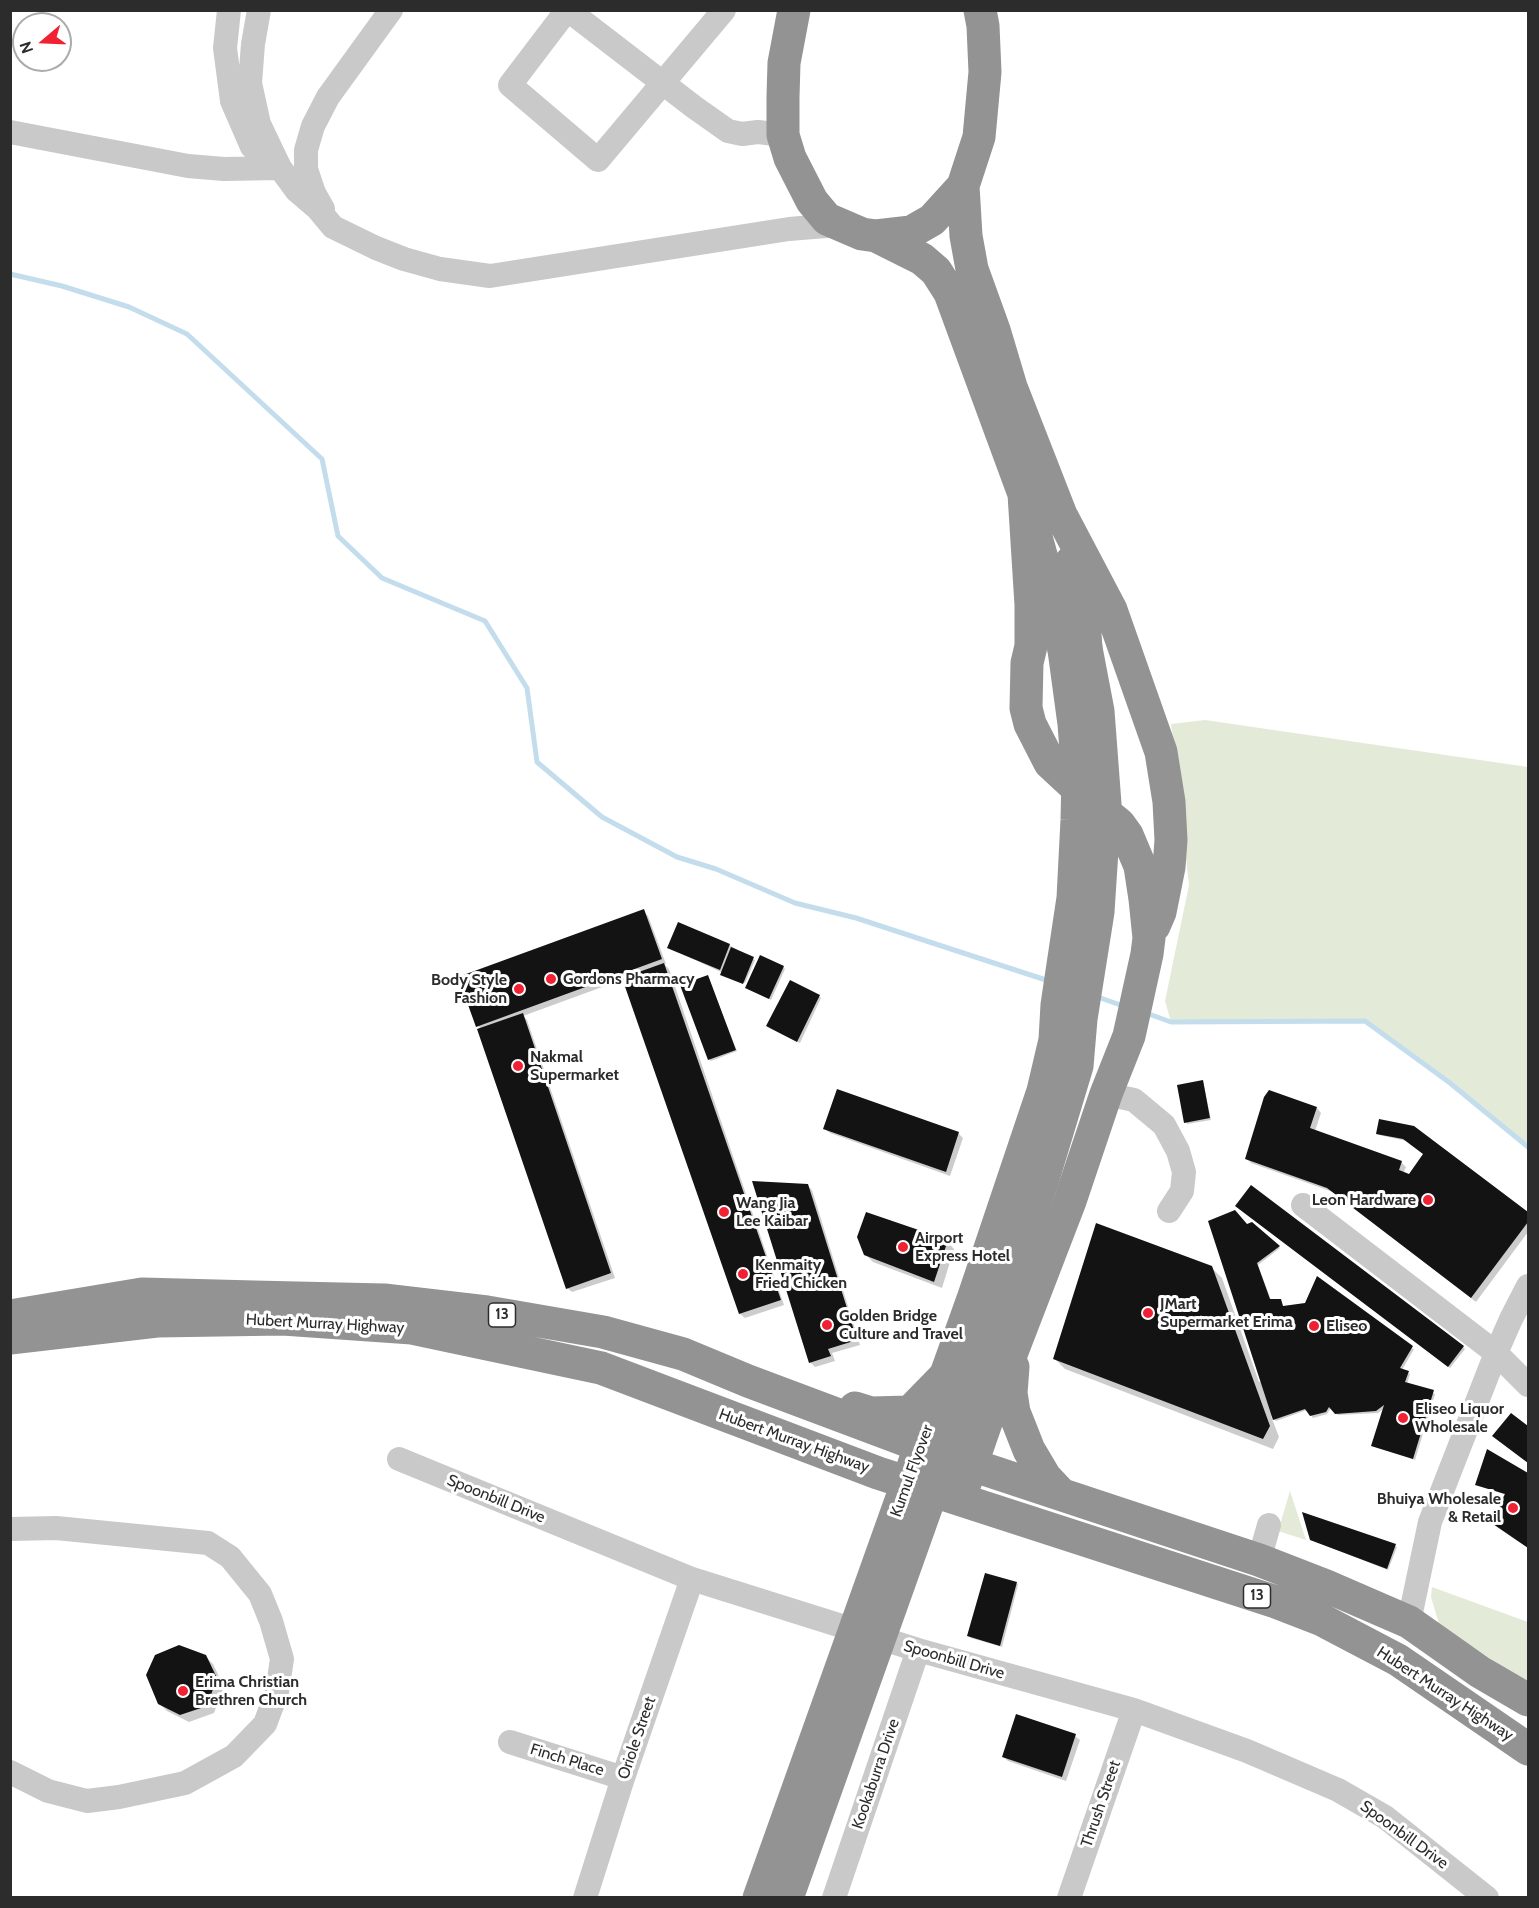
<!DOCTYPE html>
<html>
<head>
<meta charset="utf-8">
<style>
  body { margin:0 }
  #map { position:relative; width:1539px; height:1908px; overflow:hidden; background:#fff; font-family:Cabin,sans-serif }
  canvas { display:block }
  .frame { position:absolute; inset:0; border:12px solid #2c2c2c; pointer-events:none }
  .north { position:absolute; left:12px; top:12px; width:60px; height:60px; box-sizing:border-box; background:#fff; border:2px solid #ababab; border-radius:50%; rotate:251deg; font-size:16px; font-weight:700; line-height:24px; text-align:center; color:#2c2c2c }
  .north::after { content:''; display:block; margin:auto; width:21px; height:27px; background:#f12134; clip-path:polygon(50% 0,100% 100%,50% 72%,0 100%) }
</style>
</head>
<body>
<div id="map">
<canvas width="1539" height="1908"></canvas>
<div class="frame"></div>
<div class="north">N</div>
</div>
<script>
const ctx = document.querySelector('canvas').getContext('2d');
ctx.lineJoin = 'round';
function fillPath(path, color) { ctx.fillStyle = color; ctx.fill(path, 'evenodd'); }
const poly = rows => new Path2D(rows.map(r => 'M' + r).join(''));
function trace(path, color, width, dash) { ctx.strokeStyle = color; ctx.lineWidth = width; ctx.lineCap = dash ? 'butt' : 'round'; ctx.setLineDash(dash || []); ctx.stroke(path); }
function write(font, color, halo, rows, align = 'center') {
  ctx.font = font + ' Cabin,sans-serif'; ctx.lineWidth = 6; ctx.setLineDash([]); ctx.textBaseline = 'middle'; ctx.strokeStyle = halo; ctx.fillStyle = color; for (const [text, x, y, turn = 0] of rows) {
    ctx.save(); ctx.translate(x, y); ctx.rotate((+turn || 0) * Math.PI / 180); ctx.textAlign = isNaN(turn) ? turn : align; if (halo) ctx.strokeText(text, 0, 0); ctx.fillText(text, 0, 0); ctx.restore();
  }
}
fillPath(poly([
  [1205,720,1528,767,1528,1147,1450,1083,1365,1021,1171,1022,1165,1001,1189,885,1171,724],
  [1290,1491,1306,1540,1278,1531],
  [1432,1587,1528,1622,1528,1684,1439,1624,1431,1597]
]), '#e3ebd8');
fillPath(poly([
  [643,911,648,916,666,964,664,964,669,969,784,1305,745,1318,740,1314,624,979,523,1016,527,1020,615,1278,572,1292,567,1288,481,1029,478,1026],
  [729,945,755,960,745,983,669,948],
  [783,967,785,969,771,1000,747,988],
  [708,977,737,1051,711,1061,709,1059],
  [819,996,821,998,800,1043,769,1028],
  [1203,1081,1211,1120,1187,1124,1186,1122],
  [1317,1108,1321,1113,1315,1131,1401,1162,1406,1167,1403,1174,1409,1175,1425,1154,1407,1141,1379,1135,1377,1133,1380,1120,1475,1173,1528,1214,1528,1232,1476,1302,1333,1192,1251,1163,1247,1159],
  [825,1129,958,1133,963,1138,950,1176,830,1133],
  [807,1185,812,1190,860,1345,832,1353,835,1361,815,1367,810,1362],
  [1238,1208,1463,1347,1465,1349,1450,1368],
  [1252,1224,1280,1248,1258,1265,1271,1300,1280,1300,1284,1308,1414,1349,1402,1370,1410,1374,1407,1384,1435,1394,1415,1460,1373,1446,1385,1408,1378,1413,1338,1415,1331,1408,1327,1414,1313,1418,1307,1410,1276,1421,1271,1416,1279,1437,1273,1449,1065,1369,1055,1359,1211,1267,1222,1278,1259,1382,1262,1381,1247,1226],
  [947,1241,954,1249,942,1288,873,1262,865,1254],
  [1488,1451,1528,1474,1528,1547,1494,1524,1506,1495,1476,1484],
  [1314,1541,1395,1546,1397,1547,1388,1570],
  [1017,1583,1018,1585,1002,1647,971,1638,969,1636],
  [205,1656,213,1664,224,1687,214,1713,189,1722,167,1711,159,1703],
  [1075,1736,1080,1740,1066,1781,1008,1761,1004,1757]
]), '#0003');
trace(poly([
  [10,274,62,286,129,307,187,334,322,459,338,536,382,578,485,621,527,688,537,762,602,817,677,857,716,869,795,903,856,918,1049,981],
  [1095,996,1126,1007],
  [1146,1013,1171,1022,1365,1021,1450,1083,1528,1147]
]), '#c3dded', 5);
fillPath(poly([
  [644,909,662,959,476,1027,458,977],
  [678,922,730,944,720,970,667,948],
  [731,947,754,957,743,984,720,975],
  [760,955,784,966,769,999,745,988],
  [664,963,781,1300,739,1314,622,978],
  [708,975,736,1050,708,1060,680,985],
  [790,980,820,995,797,1042,766,1026],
  [523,1013,611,1273,566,1289,477,1029],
  [1203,1080,1210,1118,1184,1123,1177,1085],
  [837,1089,959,1132,946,1172,823,1129],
  [1269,1090,1317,1107,1310,1128,1402,1161,1399,1170,1409,1174,1423,1154,1403,1139,1376,1134,1379,1119,1414,1126,1528,1212,1528,1222,1471,1298,1327,1188,1245,1159,1264,1097],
  [752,1181,808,1184,857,1340,828,1349,831,1356,809,1363],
  [1251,1185,1464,1346,1448,1367,1235,1206],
  [1235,1210,1247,1224,1252,1222,1280,1246,1257,1263,1270,1299,1281,1299,1283,1306,1305,1303,1317,1276,1413,1346,1400,1368,1409,1371,1405,1382,1434,1390,1413,1459,1371,1446,1384,1405,1376,1411,1335,1414,1329,1407,1326,1412,1310,1416,1305,1409,1273,1420,1208,1221],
  [866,1212,948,1240,934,1282,864,1255,857,1237],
  [1096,1223,1212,1266,1270,1426,1263,1439,1053,1359],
  [1511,1413,1528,1426,1528,1463,1492,1436],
  [1487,1449,1528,1473,1528,1548,1490,1522,1505,1494,1475,1485],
  [1302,1512,1396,1544,1387,1569,1310,1540],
  [985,1573,1017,1582,1000,1646,967,1636],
  [179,1645,206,1655,217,1678,207,1706,180,1715,158,1704,146,1675,155,1655],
  [1016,1714,1076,1734,1062,1777,1002,1757]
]), '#131313');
trace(poly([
  [229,10,225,48,232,101,252,147,280,168,297,191,318,209,333,227,376,248,404,259,440,269,490,276,789,229,838,225],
  [567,10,510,85,598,160,724,10],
  [568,10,694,107,728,131,742,134,758,132,783,135],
  [10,132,188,166,224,169,280,168,259,124,250,83,253,44,259,10],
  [323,209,314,193,306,169,306,150,313,126,328,97,391,10],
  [1106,1094,1134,1100,1164,1125,1178,1151,1184,1172,1182,1191,1169,1211],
  [1303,1205,1496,1353,1528,1385],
  [399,1459,692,1579,918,1650,1134,1710,1247,1751,1338,1790,1385,1817,1487,1898],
  [10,1529,56,1528,208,1543,230,1557,260,1594,271,1621,282,1659,277,1692,265,1724,234,1756,185,1783,119,1797,87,1801,48,1791,10,1772],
  [1259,1560,1269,1525],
  [1409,1622,1430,1522,1496,1353,1511,1319,1528,1286],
  [510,1742,623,1778],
  [585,1898,623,1778,692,1579],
  [834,1898,918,1650],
  [1069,1898,1134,1710]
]), '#c9c9c9', 24);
trace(poly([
  [794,10,784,63,783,97,783,135,790,158,812,201,827,219,862,234,876,236,911,232,932,220,963,186,979,137,985,72,983,26,980,10],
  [963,186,966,236,972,269,994,330,1011,387,1061,515,1111,610,1161,752,1169,802,1171,840,1169,867,1160,912,1154,926],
  [876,236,922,259,936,271,950,293,1024,494,1060,623,1064,650],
  [1072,561,1083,607,1086,648],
  [10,1316,142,1294,254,1297,384,1300,487,1312,603,1332,683,1354,748,1381,972,1465,1259,1560,1326,1586,1409,1622,1480,1672,1528,1700],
  [10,1338,157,1321,283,1319,412,1328,601,1368,878,1473,1276,1602,1320,1619,1398,1660,1528,1749],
  [1013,1367,1011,1393,1014,1412,1029,1450,1045,1477,1062,1495],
  [855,1408,871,1413,910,1412,950,1371],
  [964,1486,998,1388,1070,1201,1106,1094,1129,1036,1147,954,1149,938,1145,899,1140,866,1127,835,1119,824,1092,802,1050,763,1030,724,1026,708,1027,663,1031,646,1031,605,1024,494]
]), '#939393', 33);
trace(poly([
  [759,1898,974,1296,1043,1091,1055,1040,1057,1005,1073,898,1077,820,1078,777,1074,724,1064,650],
  [787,1898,1042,1182,1077,1066,1081,1019,1098,912,1105,804,1098,711,1086,648]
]), '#939393', 33);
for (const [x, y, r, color] of [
  [551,979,6,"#f12134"],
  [519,989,6,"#f12134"],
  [518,1066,6,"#f12134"],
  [1428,1200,6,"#f12134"],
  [724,1212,6,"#f12134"],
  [903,1247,6,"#f12134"],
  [743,1274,6,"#f12134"],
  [1148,1313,6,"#f12134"],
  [827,1325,6,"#f12134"],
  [1314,1326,6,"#f12134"],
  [1403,1418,6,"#f12134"],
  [1513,1508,6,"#f12134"],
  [183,1691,6,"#f12134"]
]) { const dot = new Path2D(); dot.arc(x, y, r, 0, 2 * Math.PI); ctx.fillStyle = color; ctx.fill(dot); trace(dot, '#fff', 2); }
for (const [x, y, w] of [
  [502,1315,27],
  [1257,1596,27]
]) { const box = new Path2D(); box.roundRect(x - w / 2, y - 12, w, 24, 4.5); ctx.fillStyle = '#fff'; ctx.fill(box); trace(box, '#2c2c2c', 1.5); }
write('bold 15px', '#2c2c2c', null, [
  ["13",502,1315],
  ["13",1257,1596]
]);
write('bold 16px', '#2c2c2c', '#fff', [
  ["Gordons Pharmacy",563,979],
  ["Body Style",507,980,"right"],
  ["Fashion",507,998,"right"],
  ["Nakmal",530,1057],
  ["Supermarket",530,1075],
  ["Leon Hardware",1416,1200,"right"],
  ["Wang Jia",736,1203],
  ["Lee Kaibar",736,1221],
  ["Airport",915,1238],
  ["Express Hotel",915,1256],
  ["Kenmaity",755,1265],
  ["Fried Chicken",755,1283],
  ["JMart",1160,1304],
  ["Supermarket Erima",1160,1322],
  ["Golden Bridge",839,1316],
  ["Culture and Travel",839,1334],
  ["Eliseo",1326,1326],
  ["Eliseo Liquor",1415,1409],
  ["Wholesale",1415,1427],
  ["Bhuiya Wholesale",1501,1499,"right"],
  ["& Retail",1501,1517,"right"],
  ["Erima Christian",195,1682],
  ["Brethren Church",195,1700]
], 'left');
write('16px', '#2c2c2c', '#fff', [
  ["Hubert Murray Highway",325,1324,3],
  ["Hubert Murray Highway",794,1441,20],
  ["Kumul Flyover",912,1471,-70],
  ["Spoonbill Drive",496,1499,22],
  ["Spoonbill Drive",954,1660,16],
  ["Hubert Murray Highway",1445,1694,33],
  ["Oriole Street",637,1738,-71],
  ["Finch Place",567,1760,17],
  ["Kookaburra Drive",876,1774,-71],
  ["Thrush Street",1101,1804,-71],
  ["Spoonbill Drive",1404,1835,36]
]);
</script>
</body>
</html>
